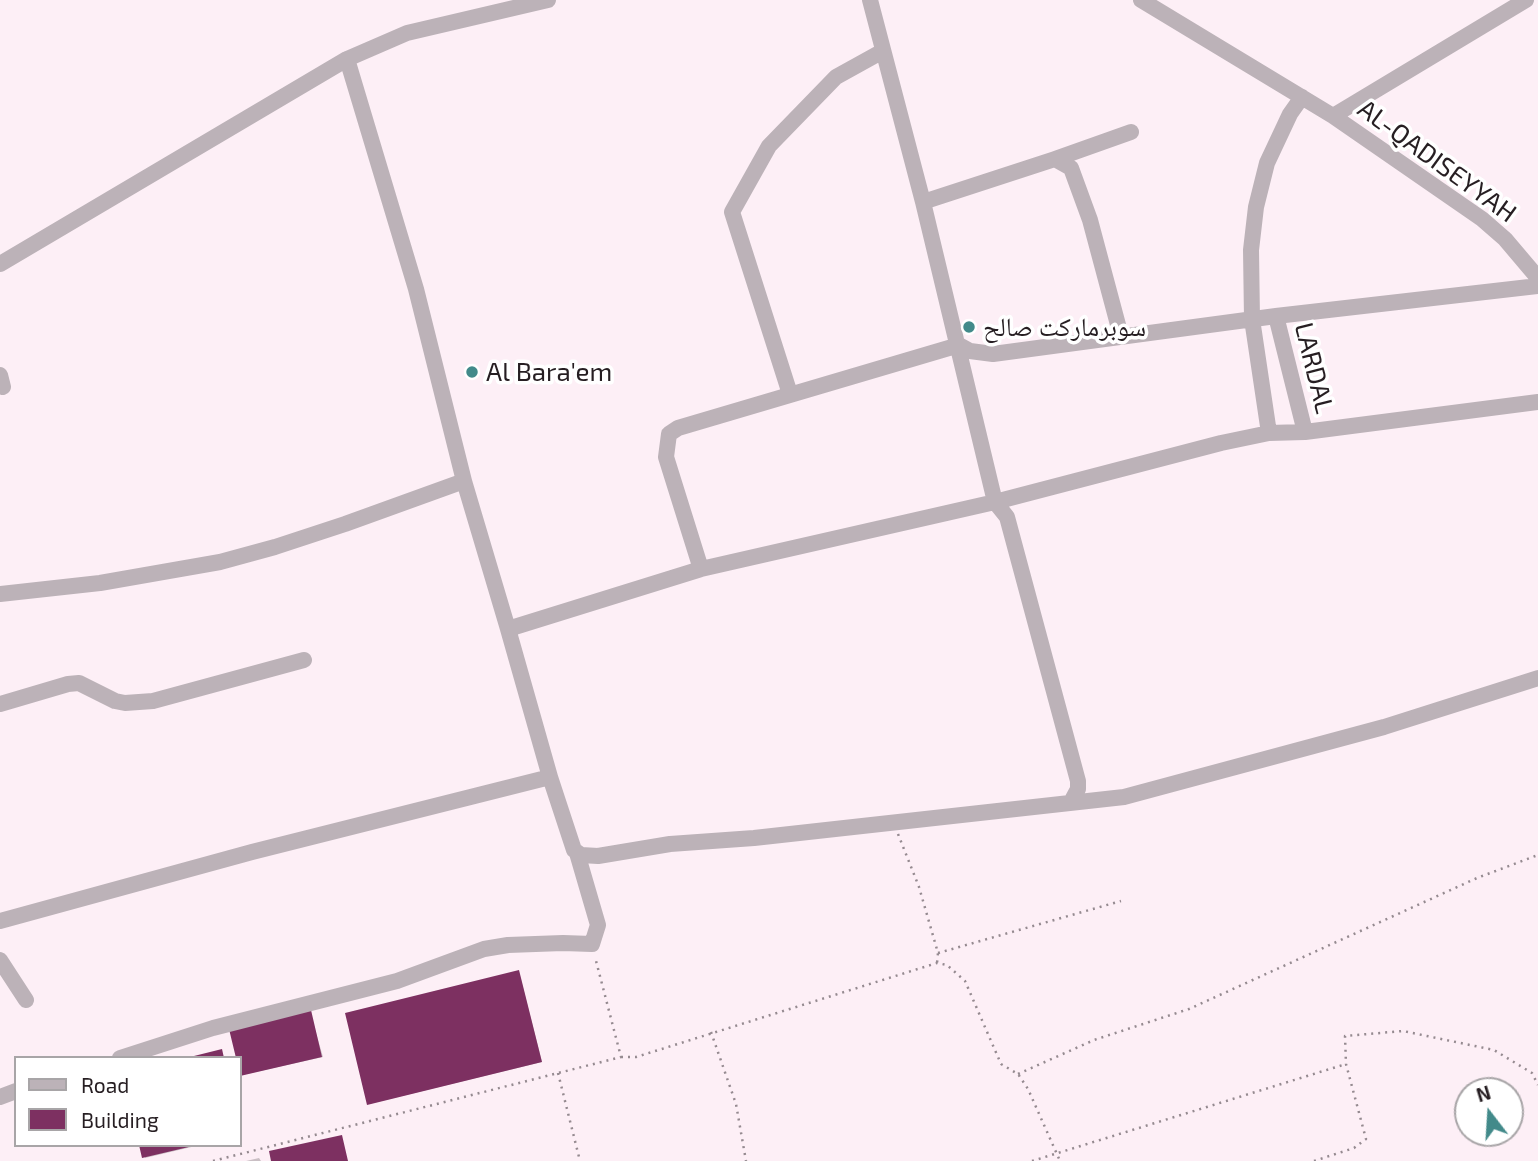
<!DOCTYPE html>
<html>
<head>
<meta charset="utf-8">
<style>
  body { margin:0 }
  #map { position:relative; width:1538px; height:1161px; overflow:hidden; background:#fdeff6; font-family:"Exo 2",sans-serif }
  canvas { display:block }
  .legend { position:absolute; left:14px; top:1056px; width:228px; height:91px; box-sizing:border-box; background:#fff; border:2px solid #a8a5a7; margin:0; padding:9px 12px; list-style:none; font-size:21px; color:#261e22 }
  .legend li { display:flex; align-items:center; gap:14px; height:35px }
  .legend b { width:35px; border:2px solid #a8a5a7 }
  .north { position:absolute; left:1454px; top:1077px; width:70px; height:70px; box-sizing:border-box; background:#fff; border:2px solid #a8a5a7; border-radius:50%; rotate:343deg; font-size:19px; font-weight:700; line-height:28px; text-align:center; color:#261e22 }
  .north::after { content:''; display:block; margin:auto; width:24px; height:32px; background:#428a8a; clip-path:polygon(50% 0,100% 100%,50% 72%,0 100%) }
</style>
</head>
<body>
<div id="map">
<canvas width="1538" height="1161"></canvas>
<ul class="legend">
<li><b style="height:9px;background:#bcb2b8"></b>Road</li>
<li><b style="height:19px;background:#7d3061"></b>Building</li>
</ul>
<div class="north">N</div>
</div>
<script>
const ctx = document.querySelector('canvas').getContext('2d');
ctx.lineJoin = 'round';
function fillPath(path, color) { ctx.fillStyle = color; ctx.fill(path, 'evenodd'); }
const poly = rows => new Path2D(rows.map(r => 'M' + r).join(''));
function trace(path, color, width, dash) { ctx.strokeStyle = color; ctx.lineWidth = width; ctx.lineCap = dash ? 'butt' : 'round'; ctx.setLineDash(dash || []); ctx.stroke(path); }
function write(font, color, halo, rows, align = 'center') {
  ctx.font = font + ' "Exo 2","Noto Naskh Arabic",sans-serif'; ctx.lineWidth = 7; ctx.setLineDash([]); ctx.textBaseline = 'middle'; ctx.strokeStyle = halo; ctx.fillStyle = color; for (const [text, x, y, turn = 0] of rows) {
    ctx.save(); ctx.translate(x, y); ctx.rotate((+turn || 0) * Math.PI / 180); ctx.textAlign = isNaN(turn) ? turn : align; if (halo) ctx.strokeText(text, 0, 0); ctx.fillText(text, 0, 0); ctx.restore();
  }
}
fillPath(poly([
  [519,972,542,1062,369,1104],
  [310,1012,323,1057,242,1075,240,1058],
  [141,1145,200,1145,145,1158],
  [259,1158,261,1161,246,1161]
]), '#0003');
fillPath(poly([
  [519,970,542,1062,367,1105,345,1013],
  [311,1010,322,1057,240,1076,240,1058,236,1058,229,1029],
  [222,1049,224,1058,190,1058,190,1057],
  [342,1135,348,1161,271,1161,269,1151],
  [139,1145,193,1145,193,1146,142,1158]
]), '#7d3061');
trace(poly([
  [898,834,919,887,938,953,937,963],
  [938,953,1121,901],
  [711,1032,736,1104,746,1161],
  [621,1057,636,1057,937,963,947,965,965,981,1001,1064,1018,1074,1028,1089,1060,1161],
  [558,1073,580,1161],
  [1018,1074,1094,1040,1189,1009,1477,878,1538,855],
  [213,1161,621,1057,595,957],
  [1032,1161,1346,1064],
  [1314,1161,1354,1148,1366,1139,1346,1064,1345,1036,1403,1031,1494,1050,1532,1073,1538,1085]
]), '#958a90', 2.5, [2, 5]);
trace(poly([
  [870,0,923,202,1055,159,1071,168,1090,220,1121,336],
  [1141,0,1333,116,1482,219,1505,239,1538,278],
  [1333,116,1526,0],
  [1055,159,1131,132],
  [923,202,995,502,1007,517,1078,781,1078,789,1071,802],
  [0,264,347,59,407,33,548,0],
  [1276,316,1305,432],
  [0,375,3,387],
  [790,394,732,212,769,146,836,77,883,51],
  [1269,433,1252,319,1251,250,1256,207,1267,163,1290,114,1302,97],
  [464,481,508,629],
  [701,569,666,457,669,434,678,428,959,345,970,351,993,354,1276,316,1538,286],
  [0,594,100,583,220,562,275,547,345,524,464,481,416,289,347,59],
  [0,704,68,684,79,683,115,701,125,703,153,701,304,660],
  [550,777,508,629,701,569,995,502,1221,443,1269,433,1305,432,1538,402],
  [0,921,252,852,550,777,574,850,581,855,598,856,670,844,754,838,1124,797,1384,727,1538,678],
  [0,960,26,1000],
  [120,1058,213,1028,397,981,484,949,508,945,563,943,592,944,598,925,577,853],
  [0,1097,16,1091]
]), '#bcb2b8', 16);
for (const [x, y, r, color] of [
  [969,327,7,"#428a8a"],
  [472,372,7,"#428a8a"]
]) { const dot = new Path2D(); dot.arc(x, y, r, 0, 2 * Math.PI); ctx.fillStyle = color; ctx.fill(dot); trace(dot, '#fff', 2.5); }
write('26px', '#261e22', '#fff', [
  ["AL-QADISEYYAH",1437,161,36],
  ["LARDAL",1314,368,76]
]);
write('26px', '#261e22', '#fff', [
  ["سوبرماركت صالح",983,327],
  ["Al Bara'em",486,372]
], 'left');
</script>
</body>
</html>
